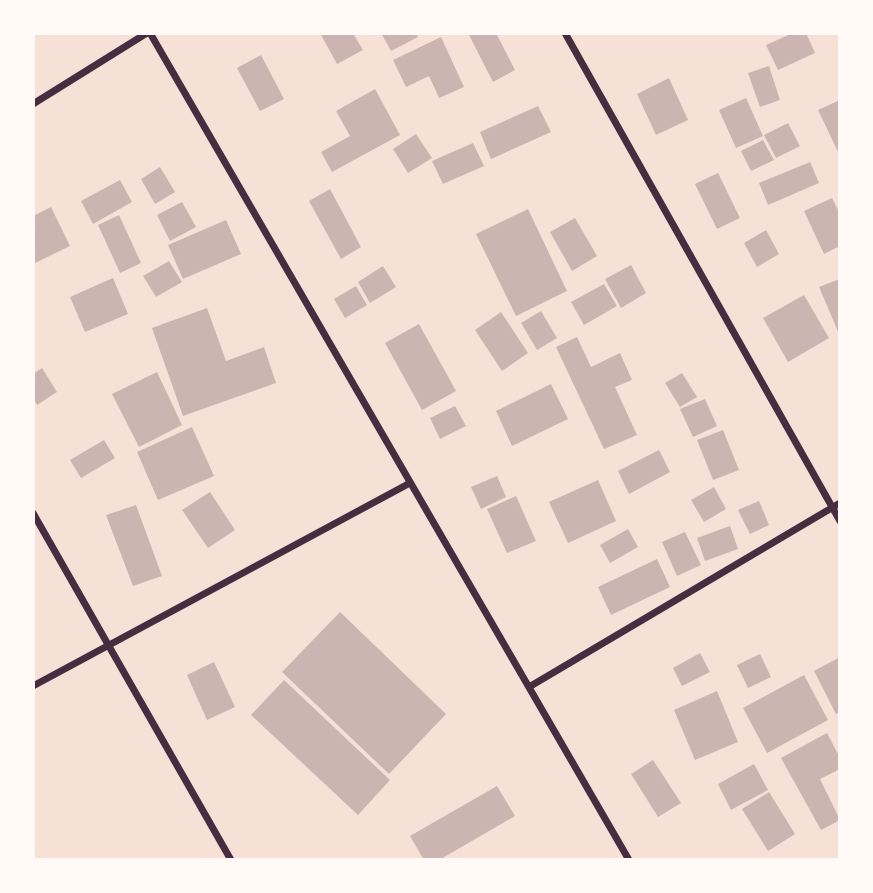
<!DOCTYPE html>
<html>
<head>
<meta charset="utf-8">
<style>
  body { margin:0 }
  #map { position:relative; width:873px; height:893px; overflow:hidden; background:#f7e1d7; font-family:"PT Sans",sans-serif }
  canvas { display:block }
  .frame { position:absolute; inset:0; border:35px solid #fffaf5; pointer-events:none }
</style>
</head>
<body>
<div id="map">
<canvas width="873" height="893"></canvas>
<div class="frame"></div>
</div>
<script>
const ctx = document.querySelector('canvas').getContext('2d');
ctx.lineJoin = 'round';
function fillPath(path, color) { ctx.fillStyle = color; ctx.fill(path, 'evenodd'); }
const poly = rows => new Path2D(rows.map(r => 'M' + r).join(''));
function trace(path, color, width, dash) { ctx.strokeStyle = color; ctx.lineWidth = width; ctx.lineCap = dash ? 'butt' : 'round'; ctx.setLineDash(dash || []); ctx.stroke(path); }
fillPath(poly([
  [320,33,353,33,363,50,337,64],
  [381,33,416,33,418,37,391,51],
  [468,33,496,33,515,70,493,82],
  [793,33,806,33,815,53,778,70,766,45],
  [441,37,464,87,439,98,429,76,406,87,393,60],
  [261,55,284,99,260,111,237,68],
  [769,66,780,100,760,107,748,73],
  [669,78,688,120,656,135,637,94],
  [375,89,400,135,332,172,321,152,350,136,336,111],
  [746,98,763,136,736,148,719,110],
  [840,100,840,156,818,110],
  [538,106,551,132,491,159,480,132],
  [788,123,800,146,776,158,764,135],
  [416,134,432,158,408,173,393,149],
  [763,140,774,160,751,171,741,151],
  [473,143,484,166,443,184,432,161],
  [810,162,819,183,768,205,759,183],
  [160,167,175,192,155,204,141,179],
  [718,173,740,218,717,229,695,184],
  [120,180,132,202,93,224,81,201],
  [330,189,361,247,341,259,309,201],
  [832,198,840,214,840,246,824,254,804,211],
  [182,202,196,227,170,241,157,215],
  [51,207,70,246,33,264,33,216],
  [528,209,567,291,516,316,476,234],
  [119,215,141,263,120,273,98,225],
  [575,218,597,256,572,271,550,232],
  [226,220,241,254,183,279,168,245],
  [766,230,779,254,757,267,744,243],
  [169,261,182,282,156,297,143,276],
  [631,265,646,293,621,308,605,279],
  [383,266,396,287,370,303,358,282],
  [113,278,128,314,85,332,70,297],
  [840,279,840,336,819,287],
  [604,284,617,306,584,325,571,302],
  [356,286,367,305,345,318,334,299],
  [804,295,829,338,788,362,763,318],
  [207,308,226,361,264,347,276,383,183,416,152,328],
  [541,311,557,338,537,350,521,323],
  [501,312,528,353,502,371,475,330],
  [419,324,456,391,422,410,385,343],
  [577,337,591,367,620,353,632,380,615,387,637,435,604,449,556,347],
  [42,368,57,392,37,405,33,398,33,374],
  [157,372,182,425,139,447,112,394],
  [682,373,697,397,680,407,665,383],
  [551,384,568,419,512,446,496,411],
  [705,399,717,426,693,437,680,409],
  [455,406,466,426,440,439,430,418],
  [192,427,214,476,158,500,137,452],
  [723,430,739,470,713,480,697,440],
  [104,440,115,458,81,478,70,460],
  [659,450,670,472,629,494,618,471],
  [497,476,506,497,481,509,471,487],
  [598,480,616,521,568,543,549,502],
  [714,487,726,509,704,522,691,500],
  [210,492,235,530,208,548,182,510],
  [516,496,536,541,507,553,487,509],
  [759,501,769,525,750,534,738,510],
  [136,505,162,576,133,586,106,515],
  [730,526,738,549,705,561,697,538],
  [628,529,638,547,610,563,600,545],
  [685,532,701,565,677,576,662,542],
  [657,559,670,587,611,615,598,587],
  [340,612,446,714,389,774,282,672],
  [700,653,710,672,682,686,673,668],
  [760,654,771,677,748,688,737,665],
  [840,657,840,712,836,714,814,671],
  [214,662,235,707,207,720,187,675],
  [804,675,828,720,767,753,743,708],
  [284,680,390,780,358,815,251,715],
  [717,691,738,742,695,760,674,710],
  [827,733,840,758,840,769,820,779,840,820,821,830,781,758],
  [653,760,681,803,658,817,631,774],
  [754,764,768,790,731,810,718,784],
  [497,786,515,816,439,860,424,860,410,836],
  [769,792,795,834,768,851,742,809]
]), '#ccb4b1');
trace(poly([
  [150,33,629,860],
  [565,33,840,521],
  [33,104,147,33],
  [33,513,231,860],
  [33,686,410,483],
  [529,687,840,503]
]), '#4a2c40', 7);
</script>
</body>
</html>
